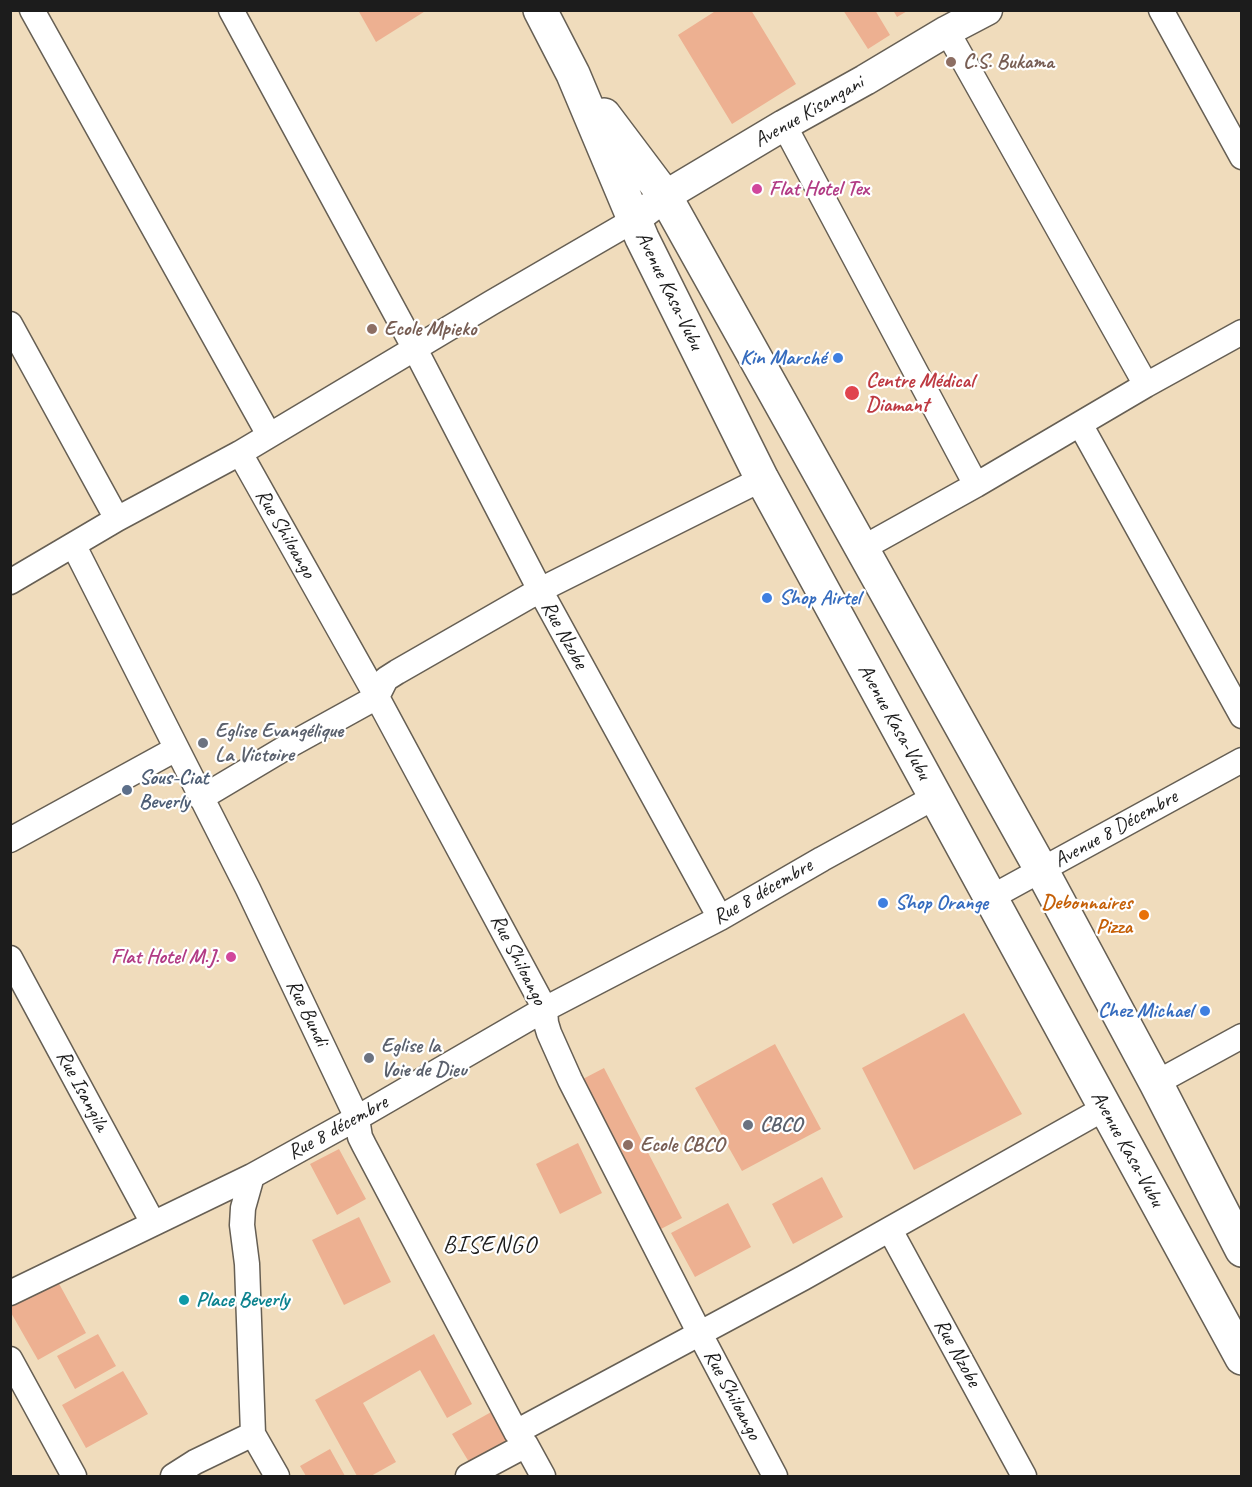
<!DOCTYPE html>
<html>
<head>
<meta charset="utf-8">
<style>
  body { margin:0 }
  #map { position:relative; width:1252px; height:1487px; overflow:hidden; background:#f0dcbc; font-family:Caveat,sans-serif }
  canvas { display:block }
  .frame { position:absolute; inset:0; border:12px solid #1c1c1c; pointer-events:none }
</style>
</head>
<body>
<div id="map">
<canvas width="1252" height="1487"></canvas>
<div class="frame"></div>
</div>
<script>
const ctx = document.querySelector('canvas').getContext('2d');
ctx.lineJoin = 'round';
function fillPath(path, color) { ctx.fillStyle = color; ctx.fill(path, 'evenodd'); }
const poly = rows => new Path2D(rows.map(r => 'M' + r).join(''));
function trace(path, color, width, dash) { ctx.strokeStyle = color; ctx.lineWidth = width; ctx.lineCap = dash ? 'butt' : 'round'; ctx.setLineDash(dash || []); ctx.stroke(path); }
function write(font, color, halo, rows, align = 'center') {
  ctx.font = font + ' Caveat,sans-serif'; ctx.lineWidth = 4.5; ctx.setLineDash([]); ctx.textBaseline = 'middle'; ctx.strokeStyle = halo; ctx.fillStyle = color; for (const [text, x, y, turn = 0] of rows) {
    ctx.save(); ctx.translate(x, y); ctx.rotate((+turn || 0) * Math.PI / 180); ctx.textAlign = isNaN(turn) ? turn : align; if (halo) ctx.strokeText(text, 0, 0); ctx.fillText(text, 0, 0); ctx.restore();
  }
}
fillPath(poly([
  [358,10,427,10,376,42],
  [717,10,751,10,796,84,732,124,678,35],
  [843,10,875,10,890,35,868,49],
  [893,10,909,10,897,17],
  [964,1013,1022,1114,914,1170,862,1068],
  [775,1044,821,1129,742,1171,695,1088],
  [604,1068,682,1218,659,1230,581,1080],
  [578,1143,602,1193,560,1214,536,1164],
  [339,1149,366,1199,337,1215,310,1164],
  [822,1177,843,1217,793,1244,772,1204],
  [728,1203,751,1247,695,1277,671,1233],
  [359,1217,391,1282,344,1305,312,1240],
  [57,1280,86,1333,38,1360,10,1311,10,1306],
  [98,1334,116,1366,75,1389,57,1356],
  [434,1334,472,1404,447,1418,420,1370,363,1403,396,1462,371,1476,357,1476,315,1400],
  [123,1371,148,1414,86,1448,62,1405],
  [493,1411,509,1439,469,1462,452,1434],
  [330,1449,345,1476,306,1476,300,1466]
]), '#edb091');
const minor = poly([
  [32,10,269,435],
  [231,10,415,349,540,590,720,918],
  [1161,10,1242,157],
  [947,31,1146,385],
  [784,125,976,485],
  [10,324,117,519],
  [1080,424,1242,716],
  [240,453,377,697,545,1009,546,1023,549,1033,570,1080,700,1334,775,1476],
  [74,546,248,889,357,1118,360,1137,364,1145,516,1432,526,1445,543,1476],
  [861,549,976,485,1146,385,1242,332],
  [10,582,117,519,240,453,491,303,634,220],
  [201,798,290,745,377,697,386,679,397,672,540,590,762,479],
  [10,840,176,749],
  [990,898,1242,760],
  [10,958,153,1223],
  [1156,1083,1242,1036],
  [890,1230,1024,1476],
  [10,1293,252,1176],
  [10,1359,74,1476],
  [516,1432,803,1278,1105,1108],
  [173,1476,195,1462,253,1434],
  [277,1476,253,1434,247,1264,242,1225,243,1208,252,1176,357,1118,545,1009,720,918,822,859,935,797],
  [468,1476,526,1445]
]);
const tertiary = poly([
  [634,220,665,196,784,125,865,80,947,31,987,10]
]);
const primary = poly([
  [540,10,573,74,642,238,762,479,1242,1358],
  [604,115,665,196,1042,871,1156,1083,1242,1250]
]);
trace(minor, '#665f54', 27);
trace(tertiary, '#665f54', 33);
trace(primary, '#665f54', 36);
trace(minor, '#fff', 24);
trace(tertiary, '#fff', 30);
trace(primary, '#fff', 33);
for (const [x, y, r, color] of [
  [951,62,6,"#8d6e63"],
  [757,189,6,"#d1479c"],
  [372,329,6,"#8d6e63"],
  [838,358,6,"#3f7fe0"],
  [852,393,8,"#e0444e"],
  [767,598,6,"#3f7fe0"],
  [203,743,6,"#6b7280"],
  [127,790,6,"#5c6f8a"],
  [883,903,6,"#3f7fe0"],
  [1144,915,6,"#e8710a"],
  [231,957,6,"#d1479c"],
  [1205,1011,6,"#3f7fe0"],
  [369,1058,6,"#6b7280"],
  [748,1125,6,"#6b7280"],
  [628,1145,6,"#8d6e63"],
  [184,1300,6,"#0f9aa8"]
]) { const dot = new Path2D(); dot.arc(x, y, r, 0, 2 * Math.PI); ctx.fillStyle = color; ctx.fill(dot); trace(dot, '#fff', 2); }
write('bold 21px', '#785e54', '#fff', [
  ["C.S. Bukama",963,62],
  ["Ecole Mpieko",384,329],
  ["Ecole CBCO",640,1145]
], 'left');
write('21px', '#1c1c1c', '#fff', [
  ["Avenue Kisangani",809,112,-30],
  ["Avenue Kasa-Vubu",669,291,64],
  ["Rue Shiloango",285,534,60],
  ["Rue Nzobe",564,635,61],
  ["Avenue Kasa-Vubu",894,722,61],
  ["Avenue 8 Décembre",1116,829,-29],
  ["Rue 8 décembre",763,892,-30],
  ["Rue Shiloango",518,960,63],
  ["Rue Bundi",307,1013,64],
  ["Rue Isangila",82,1091,62],
  ["Rue 8 décembre",338,1128,-29],
  ["Avenue Kasa-Vubu",1127,1149,61],
  ["Rue Nzobe",957,1353,61],
  ["Rue Shiloango",732,1395,62]
]);
write('bold 21px', '#b23c85', '#fff', [
  ["Flat Hotel Tex",769,189],
  ["Flat Hotel M.J.",219,957,"right"]
], 'left');
write('bold 21px', '#366cbe', '#fff', [
  ["Kin Marché",826,358],
  ["Shop Airtel",779,598,"left"],
  ["Shop Orange",895,903,"left"],
  ["Chez Michael",1193,1011]
], 'right');
write('bold 21px', '#be3a42', '#fff', [
  ["Centre Médical",866,381],
  ["Diamant",866,405]
], 'left');
write('bold 21px', '#5b616d', '#fff', [
  ["Eglise Evangélique",215,731],
  ["La Victoire",215,755],
  ["Eglise la",381,1046],
  ["Voie de Dieu",381,1070],
  ["CBCO",760,1125]
], 'left');
write('bold 21px', '#4e5e75', '#fff', [
  ["Sous-Ciat",139,778],
  ["Beverly",139,802]
], 'left');
write('bold 21px', '#c56008', '#fff', [
  ["Debonnaires",1132,903],
  ["Pizza",1132,927]
], 'right');
write('bold 21px', '#0d838f', '#fff', [
  ["Place Beverly",196,1300]
], 'left');
ctx.letterSpacing = '1.5px';
write('24px', '#1c1c1c', '#fff', [
  ["BISENGO",490,1246]
]);
ctx.letterSpacing = '0px';
</script>
</body>
</html>
